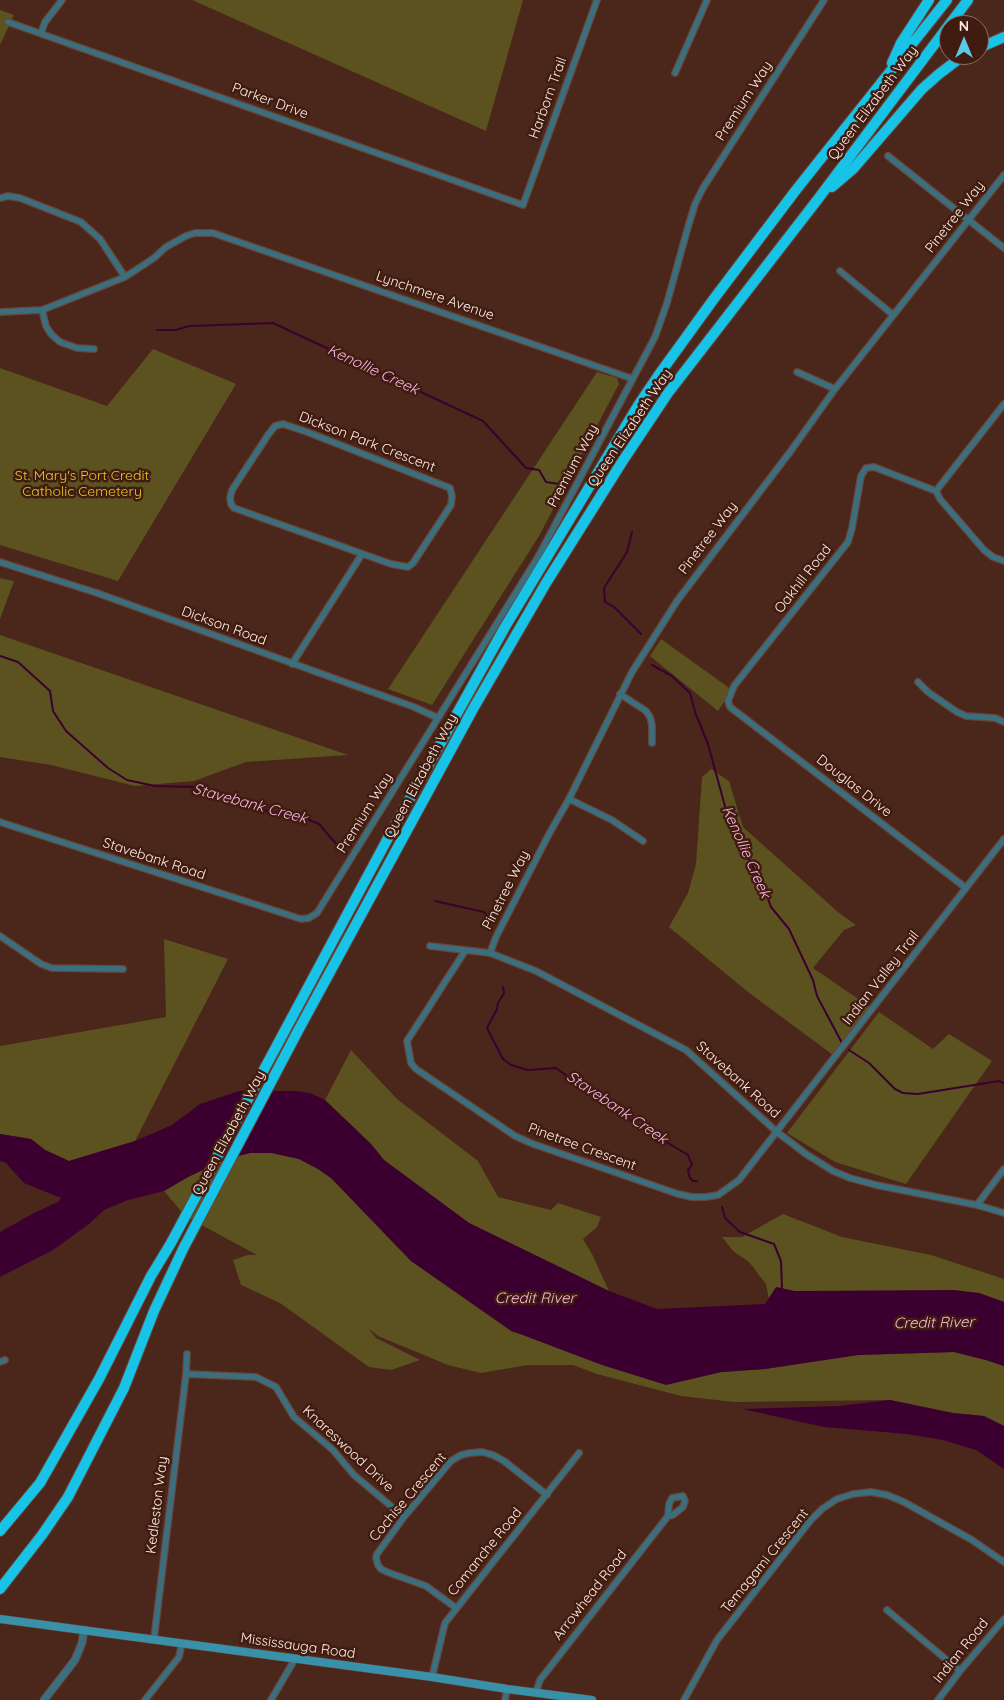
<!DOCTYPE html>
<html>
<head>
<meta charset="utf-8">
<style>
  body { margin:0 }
  #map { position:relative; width:1004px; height:1700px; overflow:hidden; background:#4b261a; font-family:Quicksand,sans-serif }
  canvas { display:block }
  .north { position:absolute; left:939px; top:15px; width:50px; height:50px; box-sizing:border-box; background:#401c10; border:1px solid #8c6e64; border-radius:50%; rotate:0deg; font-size:14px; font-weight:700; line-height:20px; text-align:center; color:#feeae3 }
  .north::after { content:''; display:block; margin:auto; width:18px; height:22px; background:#5ac8e6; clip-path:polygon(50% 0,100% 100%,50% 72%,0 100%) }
</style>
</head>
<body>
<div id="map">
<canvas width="1004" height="1700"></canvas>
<div class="north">N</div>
</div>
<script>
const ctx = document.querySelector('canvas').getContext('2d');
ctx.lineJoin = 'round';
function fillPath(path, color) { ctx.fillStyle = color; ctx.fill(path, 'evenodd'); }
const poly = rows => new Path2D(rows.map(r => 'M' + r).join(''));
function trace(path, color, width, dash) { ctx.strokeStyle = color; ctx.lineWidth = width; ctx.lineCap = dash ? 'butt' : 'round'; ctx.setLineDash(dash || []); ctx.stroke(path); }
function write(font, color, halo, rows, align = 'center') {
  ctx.font = font + ' Quicksand,sans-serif'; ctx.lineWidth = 5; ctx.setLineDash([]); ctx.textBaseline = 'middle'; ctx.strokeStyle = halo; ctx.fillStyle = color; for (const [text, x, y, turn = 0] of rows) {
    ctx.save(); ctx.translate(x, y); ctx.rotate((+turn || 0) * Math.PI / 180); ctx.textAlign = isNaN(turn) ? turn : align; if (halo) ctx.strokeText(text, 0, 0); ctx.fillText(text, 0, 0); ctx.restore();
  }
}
fillPath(poly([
  [192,0,523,0,486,131],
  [0,10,14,15,0,45],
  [153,349,236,384,118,581,0,545,0,368,107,406],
  [597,372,617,378,619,384,539,536,432,705,388,689],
  [0,578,14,581,0,619],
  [0,635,348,755,246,762,194,781,135,786,51,765,0,757],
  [661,639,732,690,718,711,650,656],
  [711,769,729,781,743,827,839,913,856,925,844,930,813,968,870,1007,833,1055,748,992,669,927,688,893,696,864,702,777],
  [164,939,228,959,135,1141,69,1161,45,1150,31,1139,0,1134,0,1046,166,1017],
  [879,1012,933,1049,949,1034,992,1061,906,1184,835,1162,787,1133],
  [351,1050,397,1099,478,1161,498,1197,551,1210,558,1203,601,1217,597,1227,583,1239,592,1254,609,1291,469,1223,384,1160,371,1144,325,1100],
  [250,1153,272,1153,299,1159,318,1169,331,1178,411,1261,512,1332,722,1372,765,1369,858,1355,954,1352,986,1360,1004,1366,1004,1426,984,1416,953,1413,890,1400,734,1402,681,1396,597,1374,573,1365,528,1365,481,1373,448,1365,378,1336,369,1329,376,1338,420,1360,391,1370,369,1367,280,1303,241,1285,233,1260,248,1255,257,1255,185,1216,164,1191,188,1177,226,1159],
  [783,1214,842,1237,931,1255,1004,1279,1004,1302,979,1293,794,1291,777,1287,769,1300,766,1284,749,1262,733,1251,722,1237,742,1237]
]), '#5b5220');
fillPath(poly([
  [239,1091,296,1091,310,1093,325,1100,371,1144,384,1160,469,1223,609,1291,657,1309,765,1304,776,1287,794,1291,954,1290,979,1293,1004,1302,1004,1366,986,1360,954,1352,858,1355,765,1369,722,1372,666,1385,602,1365,512,1331,411,1261,331,1178,318,1169,299,1159,272,1153,250,1153,226,1159,188,1177,164,1191,128,1200,104,1210,89,1224,53,1250,0,1277,0,1232,34,1213,58,1202,61,1198,24,1183,6,1163,0,1161,0,1134,31,1139,45,1150,69,1161,135,1141,172,1125,200,1104],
  [890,1400,953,1413,984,1416,1004,1426,1004,1469,976,1450,943,1440,907,1434,824,1427,742,1409,838,1406]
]), '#3b002f');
trace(poly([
  [157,330,176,330,189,326,273,323,483,421,526,468,539,470,546,482,559,484],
  [632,532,627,552,604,588,605,602,614,607,641,634],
  [0,656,18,662,50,691,53,711,66,731,108,768,127,780,155,786,195,787,224,794,244,804,274,813,307,819,319,824,338,846],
  [652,665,672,676,690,693,695,712,708,744,729,821,764,888,771,907,789,929,813,980,817,996,842,1043],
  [435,901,484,912,491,921],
  [503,987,504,993,498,1003,497,1009,487,1028,503,1059,511,1065,528,1070,556,1068,613,1110,688,1155,692,1165,688,1170,690,1178,693,1181,697,1181],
  [849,1050,869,1063,895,1089,903,1093,918,1094,999,1081,1004,1083],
  [722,1207,725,1218,740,1232,774,1244,781,1261,782,1290]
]), '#3b002f', 2);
const minor = poly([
  [8,22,523,205,597,0],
  [41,33,45,22,62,0],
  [675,73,707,0],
  [888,156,1004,248],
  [0,198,8,196,20,198,81,222,100,239,125,277],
  [840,271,892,314],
  [42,310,46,326,51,334,60,342,77,348,94,349],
  [0,312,42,310,125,277,154,258,166,247,186,236,195,233,213,233,633,379],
  [797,372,835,389],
  [1004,404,936,491,940,499,984,550,993,557,1004,561],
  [283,424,307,432,450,488,452,496,451,505,413,563,408,567,391,564,234,508,231,504,230,498,232,490,268,435,275,426,283,424],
  [936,491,874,467,866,468,861,476,852,528,848,542,734,686,728,701,730,707,966,888],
  [0,562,97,593,414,707,438,718],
  [292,664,362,554],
  [918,682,928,692,957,712,966,716,995,718,1004,722],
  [620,694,646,711,650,717,652,725,652,743],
  [569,799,612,820,643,841],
  [0,822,301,919,309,918,317,913,538,557,655,337,667,303,688,227,695,204,703,188,824,0],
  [0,936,41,964,52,968,123,969],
  [430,946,490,953,536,971,686,1050,777,1132,806,1154,833,1171,850,1178,876,1185,977,1205,1004,1213],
  [465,951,407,1041,411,1063,416,1069,515,1136,533,1144,678,1194,692,1197,706,1197,718,1195,739,1180,1004,839],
  [490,953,496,937,549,834,569,799,632,672,677,601,790,452,835,389,1004,175],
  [977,1205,1004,1169],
  [0,1362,5,1360],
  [186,1374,256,1377,276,1387,294,1417,333,1450,354,1475,404,1517],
  [456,1608,426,1586,387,1572,381,1569,378,1565,376,1558,377,1554,404,1517,451,1461,461,1455,470,1453,482,1452,493,1455,504,1461,547,1495],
  [887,1610,960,1671],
  [154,1639,186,1374,187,1354],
  [432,1677,445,1623,579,1453],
  [536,1692,540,1680,668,1516,673,1515,683,1507,685,1501,683,1496,672,1498,669,1504,668,1516],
  [145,1700,179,1657,182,1643],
  [271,1700,295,1659],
  [505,1700,507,1689],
  [684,1700,717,1640,810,1521,822,1509,837,1499,853,1494,871,1492,887,1495,904,1502,972,1540,1004,1562],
  [938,1700,960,1671,1004,1619]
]);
const tertiary = poly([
  [44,1700,75,1660,82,1643,84,1630]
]);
const secondary = poly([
  [0,1619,432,1677,507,1689,592,1700]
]);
const motorway = poly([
  [949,25,968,0],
  [979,48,1004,37],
  [892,63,901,43,929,0],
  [832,187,853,169,922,89,939,74,964,55],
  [0,1531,40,1483,99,1379,151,1276,171,1243,388,838,505,627,639,404,658,376,713,300,796,190,947,0],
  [0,1589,42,1535,68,1497,124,1388,154,1311,183,1249,299,1029,473,709,546,583,622,462,668,393,818,199,949,25]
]);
trace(minor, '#68453a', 8);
trace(tertiary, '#68453a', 9);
trace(secondary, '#68453a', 9);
trace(motorway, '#68453a', 12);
trace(minor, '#3c6f7e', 5.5);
trace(tertiary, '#3c6f7e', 7);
trace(secondary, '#3891a9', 8);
trace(motorway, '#18c3e8', 10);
write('14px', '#feeae3', '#401c10', [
  ["Harborn Trail",548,98,-70],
  ["Parker Drive",270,101,20],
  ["Premium Way",744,101,-57],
  ["Queen Elizabeth Way",873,103,-53],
  ["Pinetree Way",955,217,-52],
  ["Lynchmere Avenue",435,296,19],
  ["Queen Elizabeth Way",630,428,-56],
  ["Dickson Park Crescent",367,442,21],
  ["Premium Way",573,466,-62],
  ["Pinetree Way",708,538,-53],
  ["Oakhill Road",803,579,-52],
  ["Dickson Road",224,626,20],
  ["Queen Elizabeth Way",421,776,-62],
  ["Douglas Drive",854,786,38],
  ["Premium Way",365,813,-58],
  ["Stavebank Road",154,859,18],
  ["Pinetree Way",506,890,-63],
  ["Indian Valley Trail",881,978,-52],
  ["Stavebank Road",738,1080,42],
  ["Queen Elizabeth Way",229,1133,-62],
  ["Pinetree Crescent",582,1147,20],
  ["Knareswood Drive",348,1449,43],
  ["Cochise Crescent",408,1497,-50],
  ["Kedleston Way",157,1505,-83],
  ["Comanche Road",485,1552,-51],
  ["Temagami Crescent",765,1561,-51],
  ["Arrowhead Road",590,1595,-52],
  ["Mississauga Road",298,1646,8],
  ["Indian Road",961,1651,-51]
]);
write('14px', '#e5c92b', '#401c10', [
  ["St. Mary's Port Credit",82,476],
  ["Catholic Cemetery",82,492]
]);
write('italic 15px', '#fab6e4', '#401c10', [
  ["Kenollie Creek",373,370,25],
  ["Stavebank Creek",250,804,15],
  ["Kenollie Creek",746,852,66],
  ["Stavebank Creek",617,1108,34],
  ["Credit River",535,1298],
  ["Credit River",934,1323,-1]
]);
</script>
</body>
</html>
